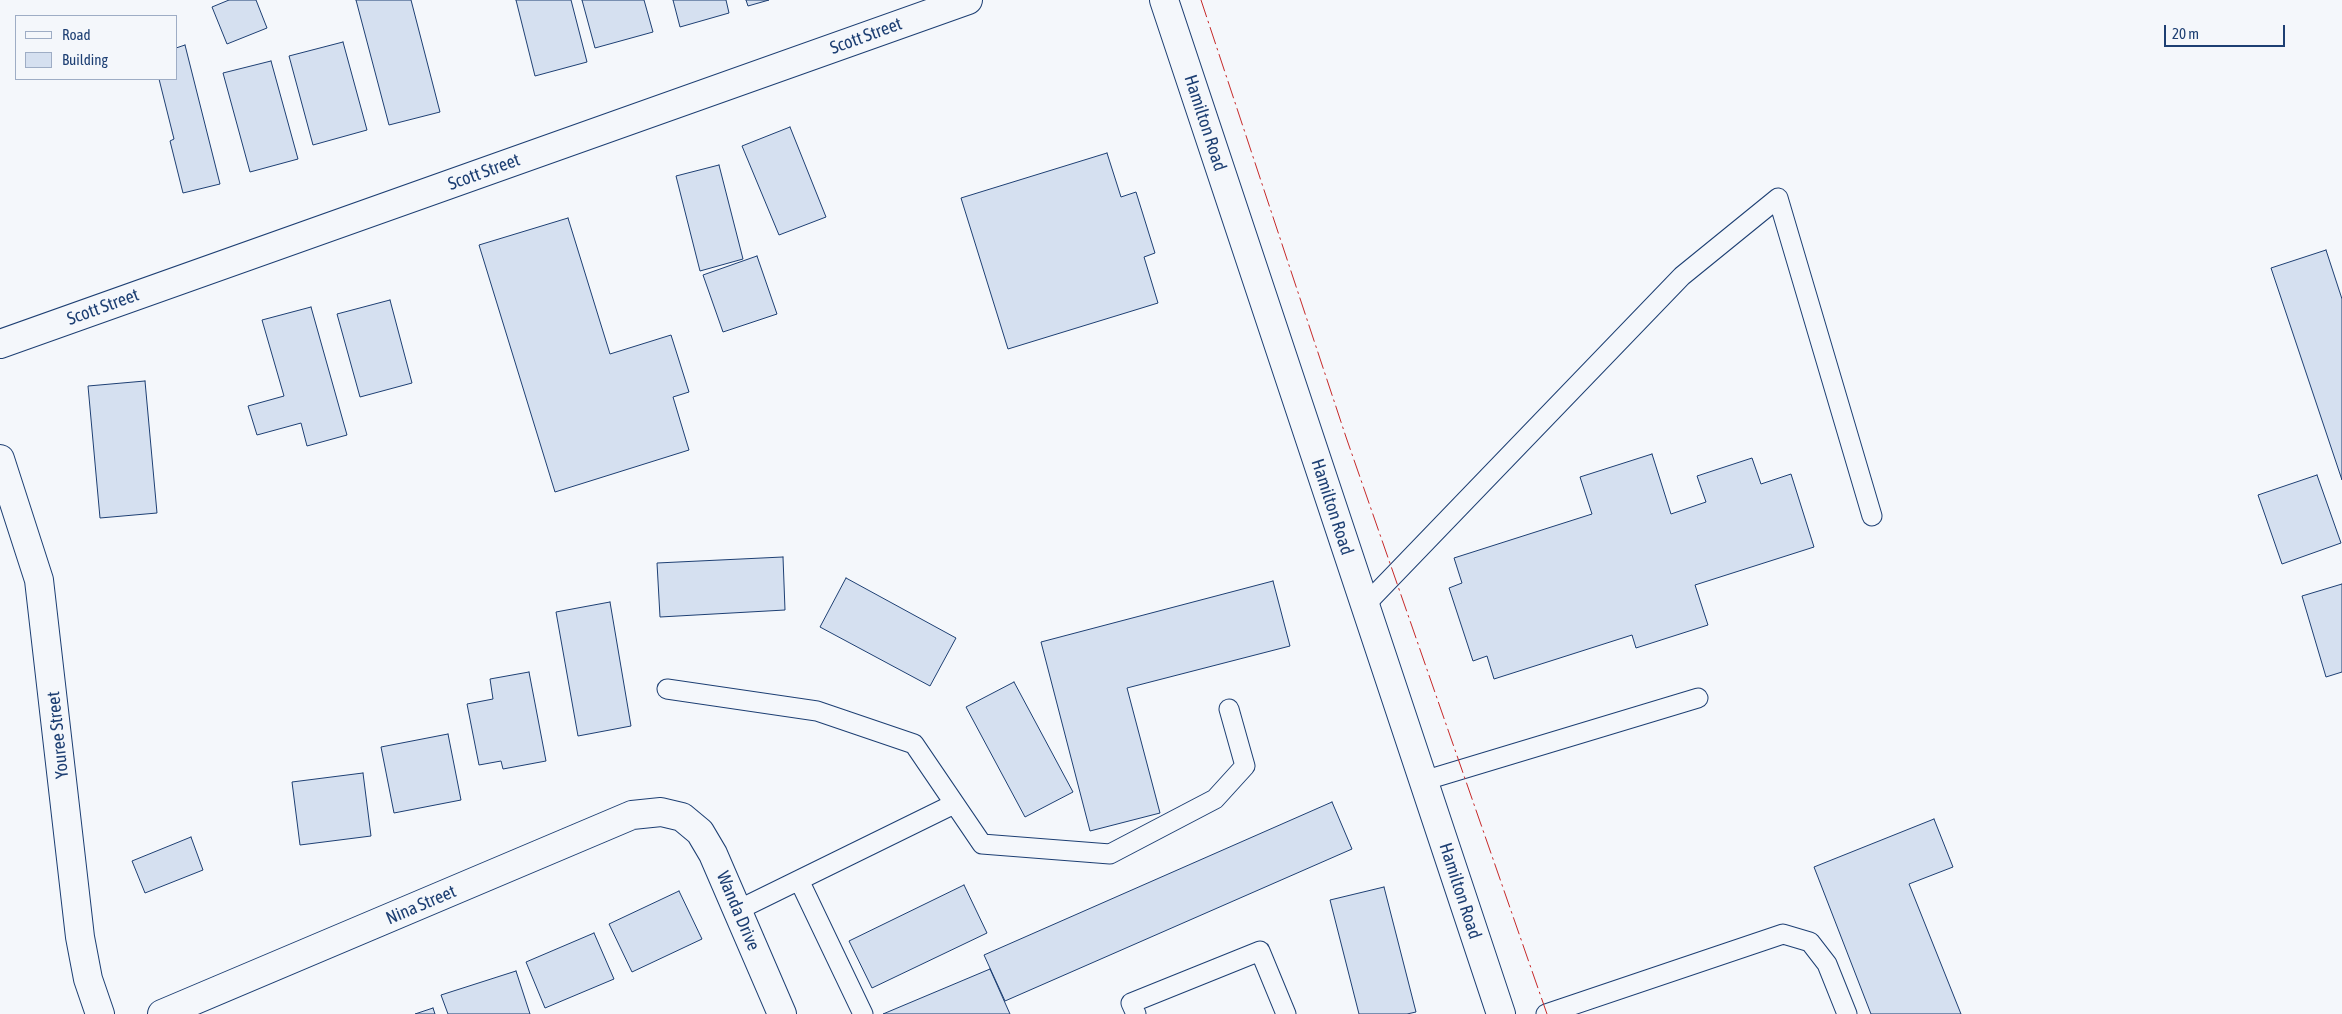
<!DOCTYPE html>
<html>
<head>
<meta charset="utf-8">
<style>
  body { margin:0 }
  #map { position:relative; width:2342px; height:1014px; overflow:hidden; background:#f4f7fb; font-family:"Asap Condensed",sans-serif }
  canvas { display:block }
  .legend { position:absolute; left:15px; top:15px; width:162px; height:65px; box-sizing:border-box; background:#f4f7fb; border:1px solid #9eadc5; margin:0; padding:6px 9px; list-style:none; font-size:15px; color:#1d3f73 }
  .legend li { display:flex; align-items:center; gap:10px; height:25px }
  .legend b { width:25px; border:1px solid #9eadc5 }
  .scale { position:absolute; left:2164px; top:25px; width:121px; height:22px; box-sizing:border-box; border:2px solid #1d3f73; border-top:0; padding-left:6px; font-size:15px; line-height:18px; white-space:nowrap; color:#1d3f73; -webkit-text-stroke:4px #f4f7fb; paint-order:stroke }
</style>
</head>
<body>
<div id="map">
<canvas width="2342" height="1014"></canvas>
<ul class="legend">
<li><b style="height:6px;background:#f4f7fb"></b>Road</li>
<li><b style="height:14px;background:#d5e0f0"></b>Building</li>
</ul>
<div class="scale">20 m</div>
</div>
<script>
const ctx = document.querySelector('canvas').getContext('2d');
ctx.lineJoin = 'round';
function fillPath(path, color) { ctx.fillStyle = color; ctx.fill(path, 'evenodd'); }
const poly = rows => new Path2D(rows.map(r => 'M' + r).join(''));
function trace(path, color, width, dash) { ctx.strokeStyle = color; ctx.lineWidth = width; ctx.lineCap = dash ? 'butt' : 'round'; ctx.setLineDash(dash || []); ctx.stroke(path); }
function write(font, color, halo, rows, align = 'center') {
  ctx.font = font + ' "Asap Condensed",sans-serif'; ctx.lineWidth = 4; ctx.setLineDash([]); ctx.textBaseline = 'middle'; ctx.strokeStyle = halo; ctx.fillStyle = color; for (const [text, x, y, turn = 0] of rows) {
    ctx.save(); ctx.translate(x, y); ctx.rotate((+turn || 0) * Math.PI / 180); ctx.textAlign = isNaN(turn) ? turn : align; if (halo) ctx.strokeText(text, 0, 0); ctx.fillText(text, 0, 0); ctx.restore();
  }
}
const building = poly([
  [229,0,256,0,267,28,227,44,212,7,229,0],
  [356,0,411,0,440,112,389,125,356,0],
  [516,0,571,0,587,62,535,76,516,0],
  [582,0,644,0,653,32,595,48,582,0],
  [673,0,726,0,729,13,680,27,673,0],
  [746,0,769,0,748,6,746,0],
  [343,42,367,130,313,145,289,56,343,42],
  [185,45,220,184,183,193,170,141,174,139,159,79,176,79,176,48,185,45],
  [271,61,298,159,250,172,223,73,271,61],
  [790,127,826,217,779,235,742,146,790,127],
  [1107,153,1121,197,1136,192,1155,253,1144,257,1158,303,1008,349,961,198,1107,153],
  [719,165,743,259,700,271,676,176,719,165],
  [568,218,610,354,671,335,689,392,673,397,689,450,555,492,479,245,568,218],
  [2326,250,2342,299,2342,480,2271,268,2326,250],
  [757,256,777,314,723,332,703,275,757,256],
  [390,300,412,383,360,397,337,314,390,300],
  [311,307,347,435,307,446,301,423,257,435,248,406,284,396,262,320,311,307],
  [145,381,157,513,100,518,88,386,145,381],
  [1652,454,1671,514,1706,502,1697,476,1752,458,1761,484,1791,474,1814,547,1695,585,1708,625,1636,648,1632,635,1494,679,1487,656,1473,661,1449,588,1462,583,1454,558,1592,514,1580,477,1652,454],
  [2317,475,2341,543,2282,564,2258,495,2317,475],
  [783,557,785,610,660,617,657,563,783,557],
  [846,578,956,638,930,686,820,627,846,578],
  [1273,581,1290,646,1127,688,1160,813,1090,831,1041,642,1273,581],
  [2342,584,2342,672,2326,677,2302,596,2342,584],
  [610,602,631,726,578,736,556,612,610,602],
  [529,672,546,761,503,769,501,761,479,765,467,704,493,699,490,679,529,672],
  [1014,682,1073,792,1025,817,966,707,1014,682],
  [448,734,461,800,394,813,381,747,448,734],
  [363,773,371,836,300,845,292,782,363,773],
  [1332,802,1352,849,1005,1001,984,955,1332,802],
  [1934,819,1953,867,1909,884,1961,1014,1871,1014,1814,867,1934,819],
  [191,837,203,870,145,893,132,861,191,837],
  [964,885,987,933,872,988,849,941,964,885],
  [1384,887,1416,1012,1407,1014,1359,1014,1330,900,1384,887],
  [679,891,702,939,632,972,609,924,679,891],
  [594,933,614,979,545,1008,526,962,594,933],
  [990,969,1010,1014,883,1014,990,969],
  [516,971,530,1014,448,1014,441,995,516,971],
  [433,1008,435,1014,415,1014,433,1008]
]);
fillPath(building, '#d5e0f0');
trace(building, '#1d3f73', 1);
const lane = poly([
  [1365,605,1682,276,1778,198,1872,516],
  [667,689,817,711,914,744,982,844,1110,854,1215,799,1245,766,1229,709],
  [1423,781,1698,698],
  [799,880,863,1014],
  [738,910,954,804],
  [1136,1014,1131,1003,1260,951,1286,1014],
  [1546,1014,1783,934,1810,942,1827,964,1847,1014]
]);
const street = poly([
  [0,344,968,0],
  [0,459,39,580,80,937,88,979,100,1014],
  [162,1014,632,815,661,812,682,817,700,832,713,854,782,1014]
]);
const secondary = poly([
  [1164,0,1501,1014]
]);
trace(lane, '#1d3f73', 21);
trace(street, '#1d3f73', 30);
trace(secondary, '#1d3f73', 30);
trace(lane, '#f4f7fb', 19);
trace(street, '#f4f7fb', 28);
trace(secondary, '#f4f7fb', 28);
trace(poly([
  [1201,0,1346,437,1547,1014]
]), '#c62828', 1, [18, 4, 2.5, 4]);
write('18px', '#1d3f73', '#f4f7fb', [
  ["Scott Street",866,36,-20],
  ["Hamilton Road",1205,123,72],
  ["Scott Street",484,172,-20],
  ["Scott Street",103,307,-20],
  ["Hamilton Road",1332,507,72],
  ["Youree Street",58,735,-96],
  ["Hamilton Road",1460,891,72],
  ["Nina Street",421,905,-23],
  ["Wanda Drive",738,911,67]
]);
</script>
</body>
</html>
